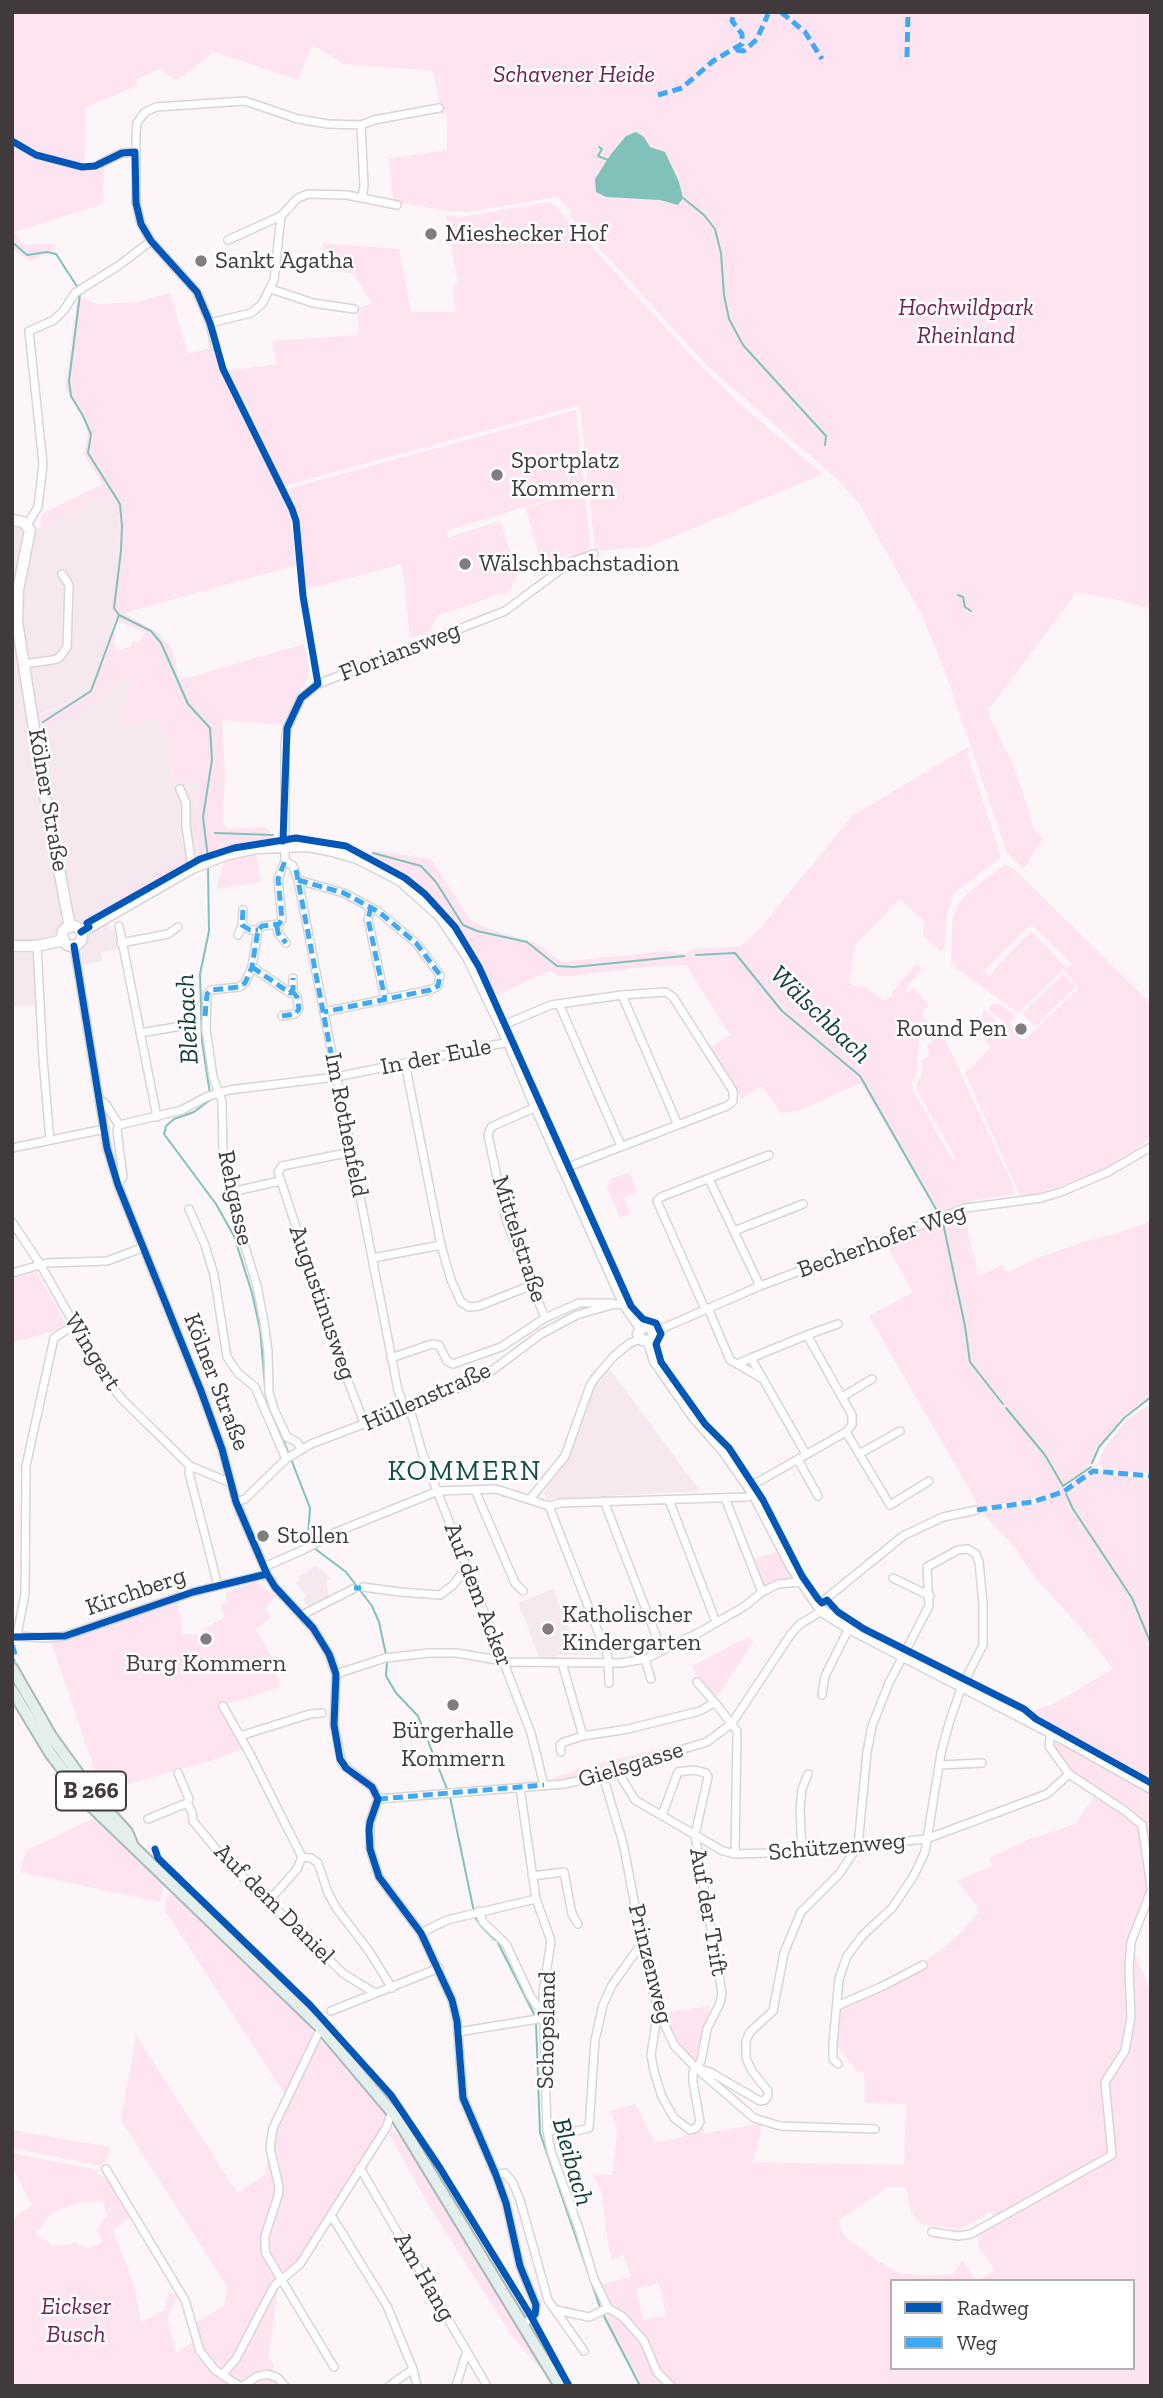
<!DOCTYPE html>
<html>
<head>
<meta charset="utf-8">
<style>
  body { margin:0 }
  #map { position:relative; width:1163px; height:2398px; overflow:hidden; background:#fcf6f9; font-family:"Zilla Slab",serif }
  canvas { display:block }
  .frame { position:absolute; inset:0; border:14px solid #403a3d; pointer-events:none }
  .legend { position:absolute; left:890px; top:2279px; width:245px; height:91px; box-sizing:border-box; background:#fff; border:2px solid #b3b0b1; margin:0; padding:9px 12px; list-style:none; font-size:21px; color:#403a3d }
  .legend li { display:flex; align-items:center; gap:14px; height:35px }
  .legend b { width:35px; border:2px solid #b3b0b1 }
</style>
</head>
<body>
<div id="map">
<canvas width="1163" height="2398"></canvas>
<div class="frame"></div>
<ul class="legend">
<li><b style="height:9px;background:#0057b8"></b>Radweg</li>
<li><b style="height:9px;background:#3fa9f5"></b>Weg</li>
</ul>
</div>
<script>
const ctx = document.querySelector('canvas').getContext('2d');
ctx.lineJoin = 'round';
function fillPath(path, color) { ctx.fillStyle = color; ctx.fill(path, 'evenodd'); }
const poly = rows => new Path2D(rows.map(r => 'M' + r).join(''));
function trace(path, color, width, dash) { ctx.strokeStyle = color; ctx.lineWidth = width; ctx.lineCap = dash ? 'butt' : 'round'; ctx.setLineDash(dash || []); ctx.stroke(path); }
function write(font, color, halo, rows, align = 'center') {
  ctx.font = font + ' "Zilla Slab",serif'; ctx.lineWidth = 5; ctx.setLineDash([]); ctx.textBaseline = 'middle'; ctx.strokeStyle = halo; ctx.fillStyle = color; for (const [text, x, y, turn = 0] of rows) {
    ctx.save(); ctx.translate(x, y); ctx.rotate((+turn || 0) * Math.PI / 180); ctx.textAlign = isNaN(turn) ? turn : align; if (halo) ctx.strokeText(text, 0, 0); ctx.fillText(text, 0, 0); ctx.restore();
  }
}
fillPath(poly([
  [108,493,120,517,117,566,110,607,115,620,92,692,40,714,42,727,95,702,100,695,131,674,125,707,120,708,161,717,174,782,199,781,194,831,198,857,83,922,69,918,55,935,33,941,12,940,12,528,40,528],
  [109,924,110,930,113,930,118,939,120,949,101,952,103,961,83,965,81,946,91,933],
  [12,953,36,953,37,1001,33,1006,12,1006],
  [608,1367,700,1491,547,1499,543,1493,569,1459,586,1403,596,1382],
  [316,1566,318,1570,323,1570,331,1579,326,1581,329,1597,308,1607,303,1600,309,1592,305,1595,296,1582,300,1580,298,1577],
  [553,1589,579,1655,556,1655,555,1660,540,1659,518,1603]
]), '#f5e8ef');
fillPath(poly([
  [12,12,1151,12,1151,609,1119,600,1075,592,1073,597,989,709,990,718,1015,769,1034,829,1043,839,1023,869,1007,853,944,668,920,612,859,503,838,480,708,367,569,215,571,211,557,197,468,212,447,211,393,201,389,159,447,150,447,113,441,114,433,71,343,64,312,44,298,80,214,52,176,81,160,69,137,79,135,81,138,85,85,108,84,171,104,167,103,204,14,232,24,245,55,244,55,249,31,261,12,249],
  [548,202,553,204,700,365,746,409,823,474,648,547,595,551,580,405,284,486,229,371,277,364,272,341,359,335,357,309,372,303,353,273,330,271,322,243,399,249,411,312,456,312,452,286,458,284,446,215,460,217],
  [170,293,188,354,212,348,221,372,289,509,297,565,124,613,157,632,171,647,180,680,304,644,309,675,281,725,222,720,225,770,223,824,228,829,261,827,269,829,271,840,233,846,198,857,194,831,199,782,174,782,161,718,122,725,119,708,125,707,130,675,100,695,95,702,42,728,40,715,92,692,110,632,116,634,114,643,115,647,120,650,131,646,133,641,139,643,145,633,115,620,110,607,117,566,120,517,108,494,40,528,41,514,103,484,84,455,88,434,83,417,65,388,78,296,97,304,138,302],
  [576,410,591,552,569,559,546,575,546,571,575,552,542,568,526,508,570,495,569,484,573,466,572,463,567,482,569,493,447,531,447,538,496,522,501,523,518,576,511,585,513,587,503,595,499,594,437,616,428,632,410,639,402,564,305,590,297,517,287,489],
  [968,747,970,751,967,753,1001,857,950,897,952,902,947,914,944,949,940,951,923,935,924,922,900,899,856,944,849,979,853,986,864,986,884,1001,892,995,891,993,917,963,922,970,908,985,905,994,914,988,918,992,928,1005,921,1014,931,1025,918,1028,920,1034,916,1078,912,1082,913,1090,952,1159,955,1158,916,1089,918,1079,921,1078,922,1060,929,1057,927,1045,933,1041,928,1033,932,1029,938,1037,943,1035,1015,1190,1013,1194,975,1200,938,1214,861,1083,798,1111,781,1113,762,1086,741,1099,709,1048,730,1035,686,965,636,968,573,976,557,976,551,970,495,996,466,938,460,937,438,905,411,881,369,857,370,850,431,859,471,921,489,929,538,944,561,962,665,951,687,954,692,949,741,946,761,927,852,816],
  [279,851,281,854,256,854,261,882,216,889,224,863,230,856],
  [187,860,184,866,110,908,109,906,118,901,117,894,125,892,124,889,150,879,178,861],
  [1004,865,1013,868,1151,1004,1151,1138,1108,1169,1041,1193,1023,1196,1020,1196,965,1073,991,1048,973,1023,983,1016,982,1013,985,1010,1006,1031,1007,1025,990,1011,989,1007,992,1004,998,1004,1011,1011,1015,1017,1008,1023,1014,1026,1021,1021,1027,1024,1029,1029,1027,1034,1019,1037,1024,1040,1079,988,1063,970,1018,1013,959,970,951,961,952,921,958,904,971,890],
  [1031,924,1072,964,1067,968,1031,931,1003,959,990,976,984,971],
  [1063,974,1076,987,1035,1026,1022,1013],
  [630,1173,637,1192,624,1197,631,1213,620,1218,607,1188,612,1178],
  [965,1216,978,1276,1002,1265,1007,1273,1037,1258,1086,1241,1115,1234,1146,1223,1151,1219,1151,1396,1123,1416,1095,1450,1087,1477,1097,1472,1149,1480,1151,1485,1151,1779,1032,1713,1037,1709,1052,1705,1113,1669,1081,1628,1033,1575,1015,1548,981,1512,1033,1504,1047,1499,1049,1495,980,1508,869,1316,913,1292,885,1243,952,1218],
  [37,1272,66,1324,52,1332,12,1342,12,1278],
  [1151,1404,1151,1473,1107,1470,1098,1463,1104,1449,1127,1419],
  [779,1551,794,1580,778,1581,763,1586,753,1559],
  [256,1582,275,1596,265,1610,271,1617,256,1629,272,1657,280,1687,225,1705,244,1748,213,1760,104,1791,99,1783,51,1641,72,1637,177,1600,183,1634,200,1635,203,1629,224,1618,221,1604,227,1602,226,1592],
  [748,1637,754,1641,715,1700,703,1687,692,1666],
  [726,1723,711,1736,701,1741,628,1760,589,1777,546,1780,611,1760,700,1740,711,1735],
  [1059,1739,1065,1742,1064,1746,1151,1795,1151,1905,1148,1905,1133,1949,1151,1993,1151,2386,640,2386,603,2320,608,2299,601,2285,631,2276,623,2255,612,2259,607,2239,602,2193,592,2174,612,2175,617,2133,613,2115,607,2112,635,2104,655,2143,680,2138,703,2127,704,2133,762,2124,755,2156,752,2162,904,2165,906,2104,865,2103,864,2070,858,2072,837,2046,839,2009,891,1985,926,1965,923,1963,958,1936,978,1912,978,1907,957,1881,992,1866,989,1858,1030,1839,1075,1824,1094,1797,1069,1779,1075,1774,1052,1744,1053,1741],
  [888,2187,906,2187,911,2213,921,2224,954,2228,957,2231,990,2212,994,2218,978,2231,979,2248,995,2270,979,2281,1133,2281,1133,2368,892,2368,892,2281,976,2281,963,2260,953,2274,929,2276,899,2273,875,2259,844,2236,838,2221],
  [659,2283,666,2315,643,2320,636,2289],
  [98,1816,164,1884,160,1902,20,1872,26,1851],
  [172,1890,311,2026,313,2041,286,2096,164,1909,167,1895],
  [710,2006,699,2058,693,2061,679,2044,664,2013],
  [136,2035,237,2193,266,2174,269,2149,277,2181,276,2196,263,2239,279,2281,269,2357,274,2365,272,2372,281,2386,12,2386,12,2222,17,2215,32,2205,12,2167,12,2153,98,2170,97,2174,108,2178,132,2216,113,2230,134,2284,141,2323,166,2309,168,2291,177,2296,168,2318,176,2353,194,2341,197,2322,224,2306,228,2288,121,2120],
  [103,2201,107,2216,97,2228,103,2242,89,2248,75,2243,54,2247,36,2234,51,2213,78,2203],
  [324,2040,354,2072,388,2116,299,2263,290,2272,282,2271,270,2256,267,2244,281,2195,272,2148,275,2129,317,2043],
  [12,2130,110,2147,107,2160,101,2166,12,2148],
  [393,2130,407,2143,551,2380,511,2335,431,2209,387,2131]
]), '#fde4f0');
fillPath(poly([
  [636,132,644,137,650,147,665,152,679,182,683,198,678,205,660,200,606,197,596,192,595,179,611,154,626,136]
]), '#80c2b9');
trace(poly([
  [599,147,602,149,598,156,608,160],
  [683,198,704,215,715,229,721,253,724,295,729,319,743,345,826,436,825,445],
  [12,242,27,255,47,252,56,254,78,288],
  [80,294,69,381,71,396,83,416,91,434,88,453,120,504,122,526,121,551,114,608,119,615,151,631,161,643,188,704,210,728,212,760,203,817,208,858],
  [958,595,963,597,965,607,971,611],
  [43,722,91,691,119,615],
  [215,833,273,835],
  [373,853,421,866,436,882,463,925,477,931,527,942,557,966,574,967,684,956],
  [208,867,209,931,200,974,202,1041,210,1094],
  [696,955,735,953,782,1011,860,1076,937,1211],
  [210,1100,194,1112,174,1119,166,1126,164,1134,216,1204,234,1236,252,1293,260,1329,266,1397,289,1454],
  [943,1223,965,1326,970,1362,1003,1404],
  [1006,1408,1045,1455,1063,1486,1091,1467],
  [291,1459,310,1508,308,1534,310,1544],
  [1092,1463,1099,1447,1124,1418,1151,1397],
  [1066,1494,1073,1509,1132,1598,1151,1644],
  [314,1548,346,1572,372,1606,379,1622,386,1655],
  [387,1661,386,1676,396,1693,418,1716,447,1789],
  [450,1797,474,1912],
  [475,1917,481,1926,495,1940],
  [498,1943,535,2016],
  [536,2022,540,2133,600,2307],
  [602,2312,640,2386]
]), '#80c2b9', 2);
const street = poly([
  [361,125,364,186,362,198],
  [101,163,122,153,135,152],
  [228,240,281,216],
  [271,289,313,303,354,309],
  [210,323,251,313,262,304,274,280,281,216,298,198,308,194,347,195,397,205],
  [215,346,210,323,197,292,151,241,141,224,136,203,136,133,137,123,145,112,156,107,245,101,298,119,328,124,361,125,374,120,439,108],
  [27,525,38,507,43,464,29,331,54,320,64,310,75,293,118,266,151,241],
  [23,664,53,660,59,658,67,647,69,585,62,574],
  [180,789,186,803,186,825,192,868],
  [285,861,278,879,282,919,279,924,262,926,258,930,252,967,245,983,239,987,211,990,207,994,206,1029,213,1077,222,1101,223,1154,238,1224,257,1286,264,1322,268,1351,269,1392,274,1409,287,1437,297,1442,301,1449],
  [298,880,344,893,379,912,416,943,440,975,438,986,430,990,324,1012],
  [371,907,368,919,385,999],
  [243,910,242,925,250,930,258,930],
  [119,926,157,1117],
  [277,926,278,933,286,943],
  [238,935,242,925],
  [121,943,168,934,178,927],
  [37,946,43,1059,50,1140],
  [74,946,107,1148,118,1185,201,1391,222,1449,236,1502,267,1574,275,1587,313,1628,329,1654,336,1674,334,1725,342,1764,372,1787,378,1799],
  [252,967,290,993,293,989,293,978],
  [622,995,678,1125],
  [559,1004,621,1146],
  [282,1016,295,1014,299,1009,297,997,293,992],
  [501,1026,551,1005,622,995,666,992,673,997,733,1091,733,1101,727,1106,563,1169],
  [140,1033,182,1026],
  [405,1063,441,1245,451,1280,461,1302,469,1307,479,1306,532,1285],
  [100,1101,105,1103,119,1125],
  [536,1107,491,1127,488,1135,507,1223,545,1318],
  [12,1148,105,1129],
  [351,1152,282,1166,278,1172,341,1363,365,1425],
  [709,1179,760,1286],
  [118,1185,123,1177,117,1130,119,1125,182,1110,206,1097,229,1090,336,1077,509,1042],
  [231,1192,280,1181],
  [189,1209,205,1245,214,1275,227,1357,238,1373,255,1387,286,1459],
  [12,1222,40,1264,105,1378,122,1399,190,1466,231,1483],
  [734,1231,803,1204],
  [373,1258,441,1245],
  [12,1273,47,1263,107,1261,142,1248],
  [708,1308,730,1360,737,1364,751,1358,806,1454],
  [705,1309,657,1201,661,1197,769,1155],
  [654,1332,760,1286,966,1208,1041,1198,1061,1192,1108,1172,1151,1147],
  [807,1335,838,1324],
  [391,1358,432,1344,439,1345,447,1361,453,1364,501,1347,545,1318,579,1303,611,1303],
  [751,1358,807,1335,852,1415,852,1425,846,1432],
  [737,1364,763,1379],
  [842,1397,872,1379],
  [859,1454,900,1431],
  [798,1460,818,1496],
  [190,1466,189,1473,218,1586],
  [749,1487,846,1432,890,1505,929,1481],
  [475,1490,515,1583,523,1591],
  [531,1498,565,1456,590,1386,595,1378,614,1356,630,1343,640,1339],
  [725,1498,762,1592],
  [669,1500,716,1622],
  [604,1501,662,1651],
  [236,1502,245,1499,286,1459,311,1444,461,1387,486,1375,541,1334,577,1315,615,1304,625,1305],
  [549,1506,608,1657,609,1683],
  [264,1567,305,1549,334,1533,438,1491,496,1489,549,1506,560,1503,747,1497,754,1494],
  [893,1578,930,1596],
  [363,1587,400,1592,440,1595,453,1585,468,1566],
  [817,1606,903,1536,943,1517,977,1510],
  [302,1615,353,1589],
  [17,1635,25,1594,26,1466,54,1338,74,1325],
  [15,1636,45,1638,65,1636,193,1592,267,1574],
  [645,1659,651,1679],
  [562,1663,583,1736,628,1729,700,1711,712,1704,716,1704,737,1731,735,1854],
  [336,1674,385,1658,429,1653,457,1653,509,1662,621,1663,645,1659,700,1632,745,1606,762,1592,778,1584,800,1582],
  [697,1682,716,1704],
  [822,1695,825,1676,849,1628],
  [223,1706,250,1754,302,1857],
  [1051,1732,1049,1746,1069,1774,1125,1811,1142,1825,1151,1887],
  [240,1736,310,1714,322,1713],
  [561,1752,560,1745,564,1742,583,1736],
  [940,1765,982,1763],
  [618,1772,635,1800,723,1851,735,1854,802,1852,926,1839,1047,1794,1069,1774],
  [178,1773,189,1799,187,1803],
  [603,1776,623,1843,647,1968,658,2010,674,2045,696,2068,754,2118,780,2126,875,2129],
  [544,1785,531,1733,422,1452,412,1416,403,1404,398,1390,298,880,293,866,285,861,285,746,287,728,301,698,318,684,505,611,571,562,594,554],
  [520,1788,536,1899,551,1941,543,1993,547,2130,551,2151,579,2229,594,2279,608,2308],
  [378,1799,370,1822,370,1849,379,1877,421,1933,452,2000,457,2021,463,2098,496,2175,506,2203,520,2266,536,2305,534,2316,523,2324],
  [378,1799,564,1784,618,1772,653,1758,707,1742,732,1723,791,1634,800,1624,822,1611],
  [148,1819,187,1803,192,1812,193,1821,226,1861,344,1974,375,1993],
  [802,1852,800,1809,802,1789,808,1774],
  [302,1857,311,1858,318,1863,328,1893,337,1909,369,1951,392,1988],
  [532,1876,564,1872,572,1914,578,1924],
  [268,1902,297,1869,302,1857],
  [479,1911,483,1922,506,1944,531,1997,538,2007,543,2009],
  [421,1933,447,1920,536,1899],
  [837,2006,885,1985,923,1965],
  [658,2010,651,2055,654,2071,662,2097,674,2118,690,2130,696,2128,700,2122,693,2082,693,2073,701,2061,707,2029,720,2003,722,1993,695,1835,708,1777,706,1773,694,1770,678,1772,662,1815],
  [331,2011,439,1968],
  [321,2028,273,2128,270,2148,279,2187,278,2196,265,2236,265,2247,266,2254,334,2367],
  [458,2032,544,2018],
  [696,2068,710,2072,760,2101,765,2100,768,2096,768,2091,752,2071,746,2058,746,2041,750,2032,773,2011,784,1953,801,1912,839,1874,858,1846,867,1752,872,1726,889,1683,929,1606,927,1567,958,1550,968,1549,976,1554,979,1562,983,1604,983,1645,962,1686,950,1720,941,1753,925,1852,913,1877,892,1908,863,1935,847,1956,839,1979,833,2043,833,2059,838,2064],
  [547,2130,576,2131,589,2128,595,2040,603,2005,612,1985,642,1943],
  [360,2168,487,2386],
  [106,2169,185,2300,200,2351,215,2370,239,2386],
  [496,2175,505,2173,513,2183,520,2200,548,2300,584,2351],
  [331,2215,387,2306,413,2369,417,2386],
  [932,2232,958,2236,971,2234,1112,2155,1105,2082,1125,2051,1131,2017,1129,1968,1131,1942,1151,1891],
  [608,2308,623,2317,644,2341,657,2372,671,2386],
  [556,2310,589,2317,608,2308],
  [222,2375,236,2359,274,2286,300,2264,386,2128,392,2112],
  [243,2386,256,2377,267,2374,278,2378,285,2386],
  [389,2386,413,2369],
  [456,2386,467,2351]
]);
const secondary = poly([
  [12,520,23,522,30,530,18,590,17,622,44,791,70,927],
  '62 936a10 10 0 1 1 20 0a10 10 0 1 1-20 0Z',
  [81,932,192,868,228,854,257,848,308,846,329,850,357,858,400,880,440,916,468,957,509,1042,536,1107,625,1305,641,1328],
  [12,946,37,946,64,940],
  [641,1328,647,1326,653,1329,654,1335,649,1342,655,1361,694,1417,724,1451,754,1494,792,1567,822,1611,849,1628,1066,1740,1151,1788],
  [641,1328,638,1334,640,1339,649,1342]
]);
const primary = poly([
  [12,1668,51,1736,95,1797,127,1832,132,1844],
  [12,1690,50,1753,88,1803,321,2028,397,2118,560,2386]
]);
trace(street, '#d9d4d6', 10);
trace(secondary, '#d9d4d6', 13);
trace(primary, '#abbab9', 14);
trace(street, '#fffefe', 7);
trace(secondary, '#fffefe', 10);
trace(primary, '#e4eeed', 10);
trace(poly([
  [781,12,805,32,822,59],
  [736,50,744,51,757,39,768,14],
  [907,57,908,12],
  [658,95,682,88,713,61,742,44,742,34,732,21,734,12],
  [296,870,331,1053],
  [298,880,344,893,379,912,416,943,440,975,438,986,430,990,324,1012],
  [371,907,368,919,385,999],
  [243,910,242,925,250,930,258,930],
  [277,926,278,933,286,943],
  [252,967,290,993,293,989,293,978],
  [205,1016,207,994,211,990,239,987,245,983,252,967,258,930,262,926,279,924,282,919,278,879,285,861],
  [282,1016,295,1014,299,1009,297,997,293,992],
  [977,1510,1032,1502,1063,1492,1093,1471,1151,1476],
  [354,1588,361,1588],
  [12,1645,16,1657,12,1660],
  [378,1799,544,1785]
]), '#3fa9f5', 5, [10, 5]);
trace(poly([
  [12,141,36,155,82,167,95,166,122,153,135,152,136,203,141,224,151,241,197,292,210,323,223,369,292,509,296,521,303,596,318,684,301,698,287,728,283,841],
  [81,932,89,927,87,923,200,859,234,848,296,838,346,846,405,878,425,894,455,927,479,967,631,1306,643,1319,656,1323,661,1334,656,1344,661,1362,705,1424,729,1448,763,1500,802,1576,818,1599,822,1603,827,1600,838,1612,864,1629,1024,1709,1036,1719,1151,1783],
  [74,946,107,1148,118,1185,201,1391,222,1449,236,1502,267,1574,275,1587,313,1628,329,1654,336,1674,334,1725,340,1759,346,1768,372,1787,378,1799,370,1822,369,1830,370,1849,379,1877,421,1933,452,2000,457,2021,463,2098,496,2175,506,2203,520,2266,536,2305,535,2314,532,2318],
  [12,1637,65,1636,193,1592,267,1574],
  [155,1849,158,1858,165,1865,310,2005,391,2095,440,2168,532,2318,569,2386]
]), '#0057b8', 7);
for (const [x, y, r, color] of [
  [431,234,7,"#827c7f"],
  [201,261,7,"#827c7f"],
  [497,475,7,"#827c7f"],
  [465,564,7,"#827c7f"],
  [1021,1029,7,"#827c7f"],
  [263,1536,7,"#827c7f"],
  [548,1629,7,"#827c7f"],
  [206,1639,7,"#827c7f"],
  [453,1705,7,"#827c7f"]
]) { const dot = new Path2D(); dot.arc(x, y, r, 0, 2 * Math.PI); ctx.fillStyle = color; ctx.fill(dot); trace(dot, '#fff', 2.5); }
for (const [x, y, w] of [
  [91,1791,70]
]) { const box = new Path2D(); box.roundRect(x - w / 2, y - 19.5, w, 39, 5); ctx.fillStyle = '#fff'; ctx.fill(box); trace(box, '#403a3d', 2); }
write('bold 23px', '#403a3d', null, [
  ["B 266",91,1791]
]);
write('italic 24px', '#702152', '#fff', [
  ["Schavener Heide",574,75],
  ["Hochwildpark",966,308],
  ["Rheinland",966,336],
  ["Eickser",76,2307],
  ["Busch",76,2335]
]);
write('24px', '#403a3d', '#fff', [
  ["Mieshecker Hof",445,234],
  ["Sankt Agatha",215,261],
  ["Sportplatz",511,461],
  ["Kommern",511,489],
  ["Wälschbachstadion",479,564],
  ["Round Pen",1007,1029,"right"],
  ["Stollen",277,1536],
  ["Katholischer",562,1615],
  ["Kindergarten",562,1643],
  ["Burg Kommern",206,1664,"center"],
  ["Bürgerhalle",453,1731,"center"],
  ["Kommern",453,1759,"center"]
], 'left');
write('24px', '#403a3d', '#fff', [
  ["Floriansweg",400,652,-21],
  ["Kölner Straße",48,800,80],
  ["In der Eule",436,1057,-11],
  ["Im Rothenfeld",346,1125,79],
  ["Rehgasse",235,1198,78],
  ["Mittelstraße",519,1239,72],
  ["Becherhofer Weg",882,1241,-20],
  ["Augustinusweg",322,1303,71],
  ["Wingert",92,1352,58],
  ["Kölner Straße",216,1382,69],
  ["Hüllenstraße",427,1397,-24],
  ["Kirchberg",136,1592,-19],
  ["Auf dem Acker",478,1595,69],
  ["Gielsgasse",631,1765,-17],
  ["Schützenweg",837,1847,-5],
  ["Auf dem Daniel",274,1904,45],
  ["Auf der Trift",708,1912,80],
  ["Prinzenweg",650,1964,76],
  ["Schopsland",547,2030,-89],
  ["Am Hang",424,2277,60]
]);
write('italic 26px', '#103d37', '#fff', [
  ["Wälschbach",820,1015,44],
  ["Bleibach",188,1019,-93],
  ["Bleibach",572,2162,74]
]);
ctx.letterSpacing = '2px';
write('28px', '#144e46', '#fff', [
  ["KOMMERN",465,1472]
]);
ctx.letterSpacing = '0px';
</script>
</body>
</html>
